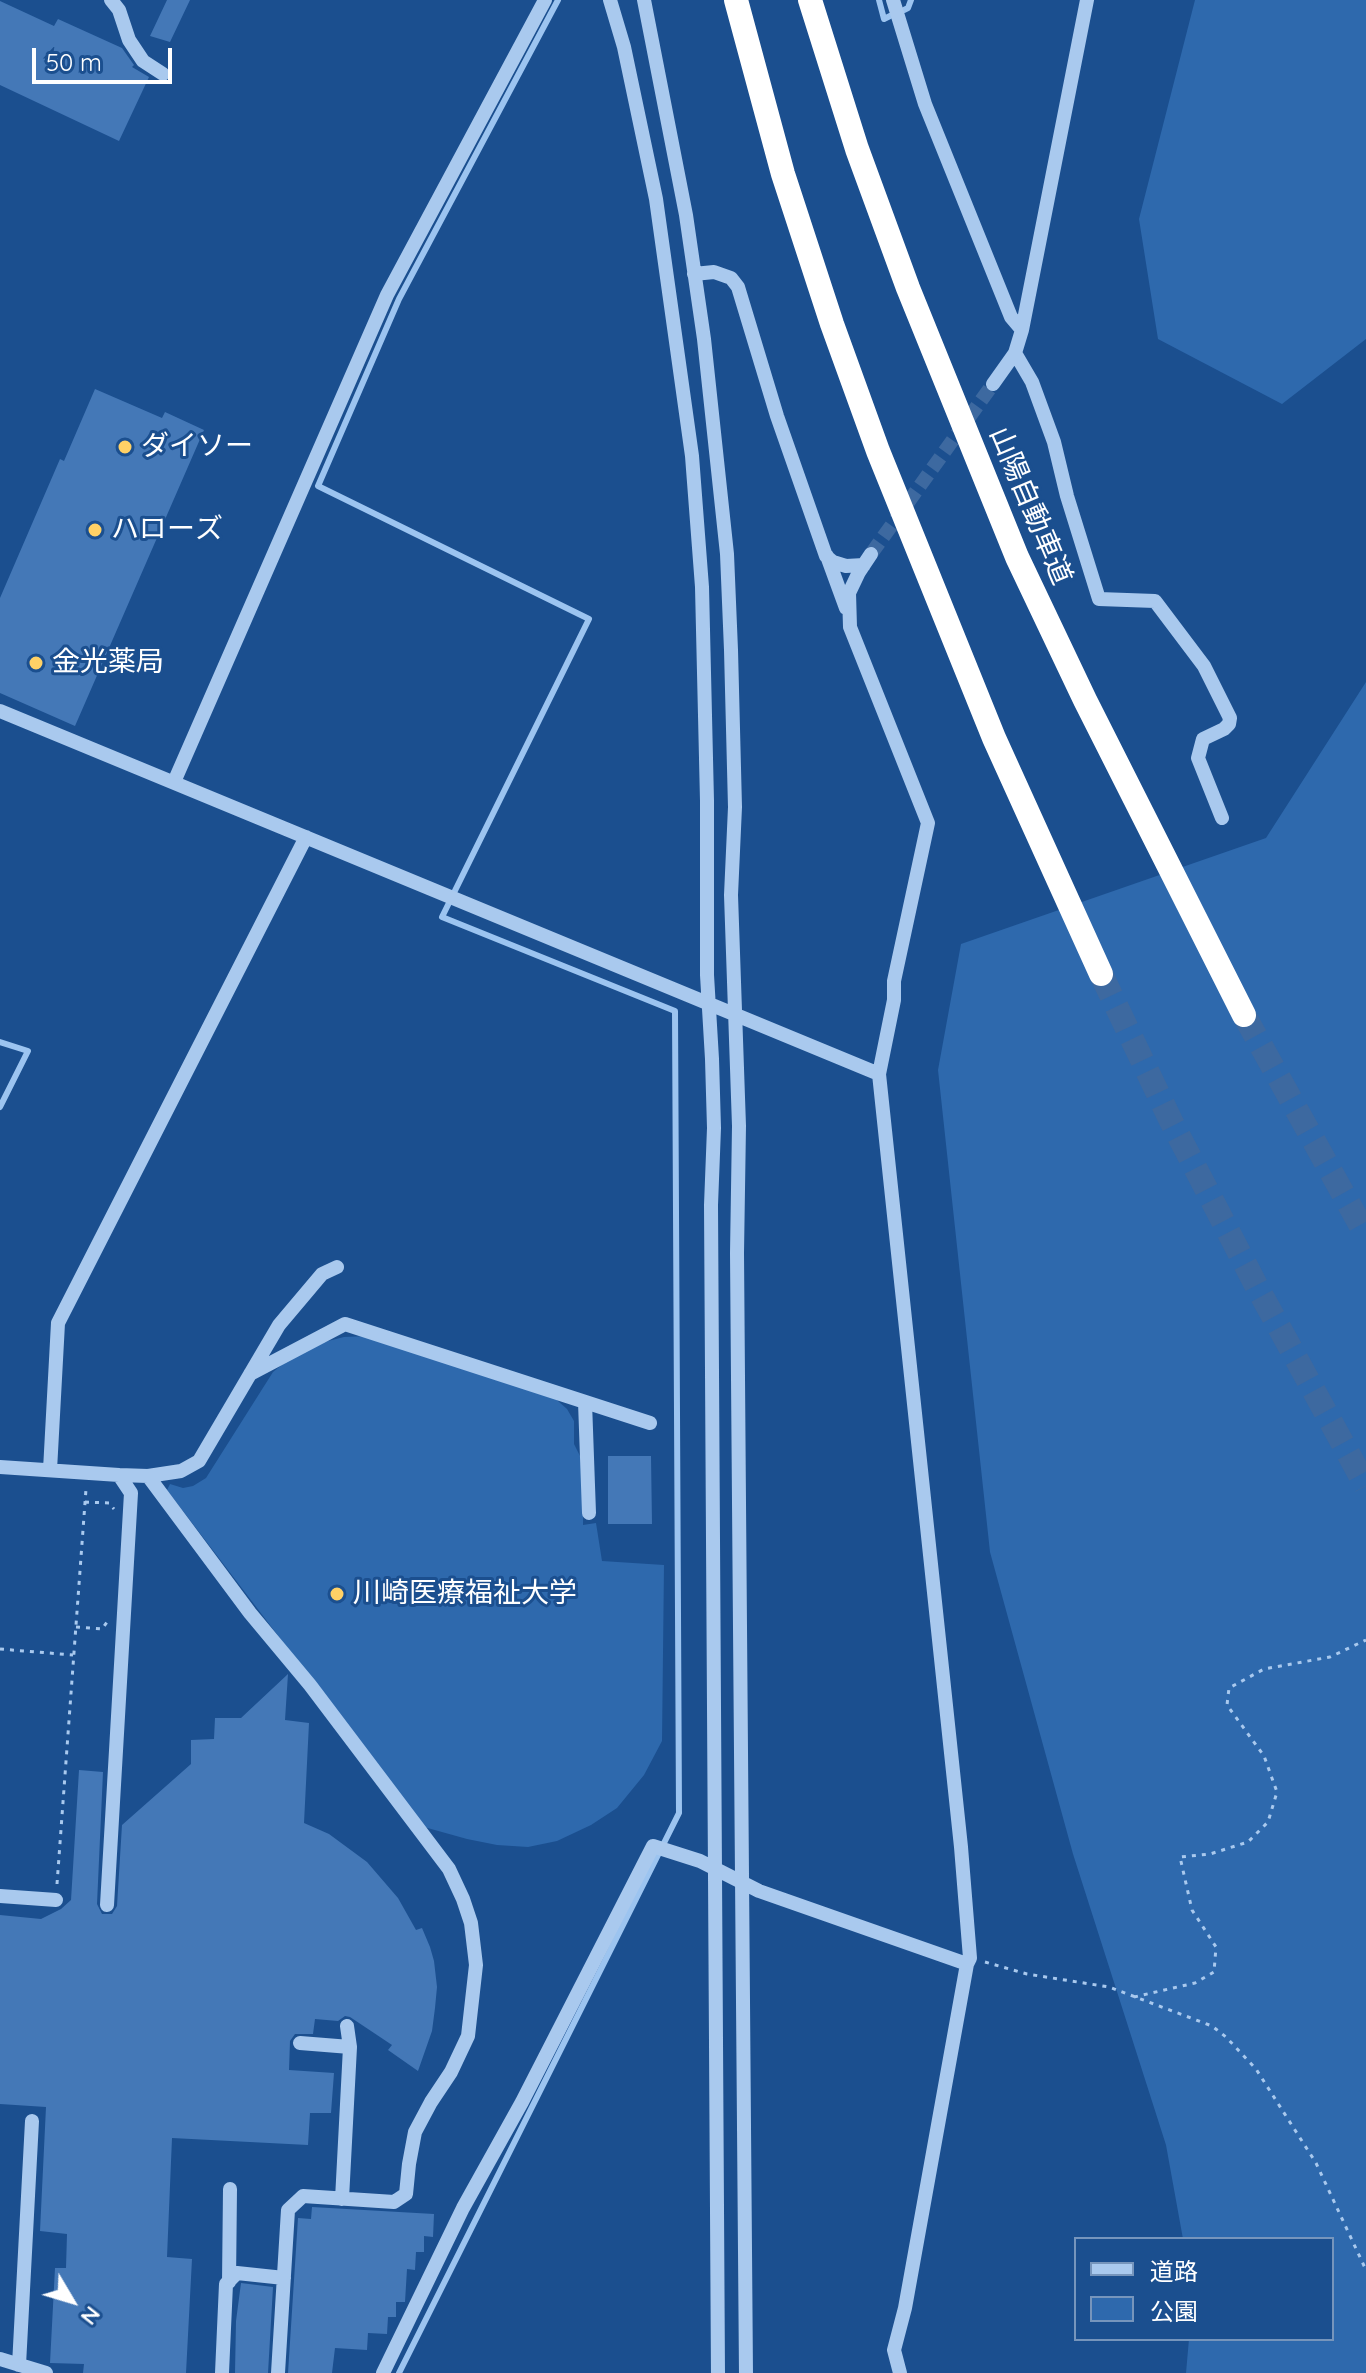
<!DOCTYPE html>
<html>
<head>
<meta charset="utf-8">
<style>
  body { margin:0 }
  #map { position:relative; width:1366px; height:2373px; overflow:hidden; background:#1b4f8f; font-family:Quicksand,"Noto Sans JP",sans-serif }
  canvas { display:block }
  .legend { position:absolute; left:1074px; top:2237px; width:260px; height:104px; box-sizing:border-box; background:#1b4f8f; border:2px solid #7695bc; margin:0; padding:10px 14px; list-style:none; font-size:24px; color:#fff }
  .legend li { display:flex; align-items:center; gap:16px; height:40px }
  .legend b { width:40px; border:2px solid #7695bc }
  .north { position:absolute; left:32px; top:2261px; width:80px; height:80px; -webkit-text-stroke:6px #1b4f8f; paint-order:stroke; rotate:128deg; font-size:22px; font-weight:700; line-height:32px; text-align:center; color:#fff }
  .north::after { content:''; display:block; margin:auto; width:28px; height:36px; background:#fff; clip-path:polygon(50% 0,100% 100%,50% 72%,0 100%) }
  .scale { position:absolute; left:32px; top:48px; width:140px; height:36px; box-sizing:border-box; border:4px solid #fff; border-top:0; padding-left:10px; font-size:24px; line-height:28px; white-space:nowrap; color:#fff; -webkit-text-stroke:6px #1b4f8f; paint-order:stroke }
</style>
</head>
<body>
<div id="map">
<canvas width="1366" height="2373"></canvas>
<ul class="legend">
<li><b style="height:10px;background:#a9c9ee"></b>道路</li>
<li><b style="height:22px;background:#2e69ad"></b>公園</li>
</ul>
<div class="north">N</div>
<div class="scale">50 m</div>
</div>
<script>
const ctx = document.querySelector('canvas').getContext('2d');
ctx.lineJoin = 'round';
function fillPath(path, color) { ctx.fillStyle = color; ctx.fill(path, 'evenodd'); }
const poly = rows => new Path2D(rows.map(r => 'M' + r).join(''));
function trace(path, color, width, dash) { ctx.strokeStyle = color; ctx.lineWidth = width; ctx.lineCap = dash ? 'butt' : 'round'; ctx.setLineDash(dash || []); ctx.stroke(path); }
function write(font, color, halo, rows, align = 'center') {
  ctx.font = font + ' Quicksand,"Noto Sans JP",sans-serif'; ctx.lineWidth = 6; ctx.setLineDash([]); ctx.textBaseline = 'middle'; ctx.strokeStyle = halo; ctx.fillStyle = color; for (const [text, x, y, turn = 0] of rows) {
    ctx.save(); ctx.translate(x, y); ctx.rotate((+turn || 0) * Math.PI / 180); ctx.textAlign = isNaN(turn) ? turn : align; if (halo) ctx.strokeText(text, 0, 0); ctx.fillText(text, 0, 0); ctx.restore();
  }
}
fillPath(poly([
  [1195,0,1366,0,1366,339,1282,404,1158,339,1139,219],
  [1366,682,1366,2373,1186,2373,1189,2339,1332,2339,1332,2239,1183,2239,1166,2145,1073,1854,990,1552,938,1070,961,944,1266,838],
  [368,1336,549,1393,567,1409,574,1421,574,1444,584,1464,583,1525,596,1523,602,1561,664,1565,662,1741,644,1775,617,1808,591,1825,557,1841,528,1847,497,1845,467,1839,424,1827,167,1490,170,1484,183,1488,193,1486,206,1478,273,1372,294,1355,320,1343,344,1337]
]), '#2e69ad');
trace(poly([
  [879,0,884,19,890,16],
  [904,10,908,8,911,0],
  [0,1042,28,1051,0,1107],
  [399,2373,679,1813,675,1011,442,917,589,619,318,486,399,299,558,0]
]), '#9cc4f0', 6);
fillPath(poly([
  [167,0,190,0,170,42,150,36],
  [0,1,54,26,58,19,122,48,134,65,132,67,149,77,119,141,0,85],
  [95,389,162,418,165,412,204,430,75,726,0,693,0,598,60,459,64,461],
  [608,1456,651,1456,652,1524,608,1524],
  [288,1674,285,1720,309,1723,304,1823,329,1834,367,1862,398,1898,416,1930,422,1928,430,1947,434,1961,437,1987,435,2008,432,2031,418,2071,388,2050,392,2045,350,2017,345,2016,338,2021,315,2019,313,2034,295,2034,290,2041,289,2070,334,2073,331,2113,310,2113,308,2145,172,2138,167,2257,192,2259,186,2373,83,2373,84,2364,50,2363,55,2268,66,2268,67,2234,40,2231,46,2107,0,2104,0,1915,41,1919,61,1909,71,1900,79,1770,103,1772,97,1904,102,1914,112,1914,117,1906,122,1825,191,1764,191,1740,214,1739,215,1718,241,1718],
  [312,2207,434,2214,433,2237,424,2236,424,2252,416,2252,415,2270,407,2269,405,2302,396,2302,396,2317,388,2317,387,2334,368,2333,367,2350,335,2348,332,2373,288,2373,298,2218,311,2219],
  [241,2283,273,2287,268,2373,235,2373,236,2321]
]), '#4478b7');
trace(poly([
  [871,554,993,384]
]), '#3d69a0', 14, [14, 7]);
trace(poly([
  [1101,974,1171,1121,1257,1287,1366,1486],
  [1244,1015,1366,1235]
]), '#3d69a0', 24, [24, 12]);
trace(poly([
  [85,1502,109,1503,114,1509],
  [76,1627,102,1629,107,1622],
  [0,1649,73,1655],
  [57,1884,86,1489],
  [985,1962,1027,1974,1109,1987,1212,2026,1226,2037,1256,2069,1316,2163,1366,2270],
  [1134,1997,1195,1983,1214,1972,1216,1947,1192,1910,1180,1857,1210,1854,1248,1842,1268,1822,1277,1792,1264,1756,1227,1705,1229,1688,1264,1669,1330,1657,1366,1640]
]), '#a9c9ee', 3, [4, 6]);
trace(poly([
  [111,0,119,10,129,40,143,61,163,74],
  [610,0,624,47,656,199,692,456,702,587,707,801,707,975,712,1059,714,1128,711,1205,718,2373],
  [644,0,686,215,704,339,727,554,731,650,735,807,731,895,739,1126,737,1253,746,2373],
  [893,0,925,104,1011,317,1022,330],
  [694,274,714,272,731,278,738,287,777,416,826,556,833,562,846,566,864,565],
  [1015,353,1032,382,1054,442,1067,496,1099,599,1155,601,1204,666,1230,718,1229,724,1224,729,1203,739,1198,758,1222,818],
  [993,384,1015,353,1022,330,1087,0],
  [871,554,859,572,849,593,850,627,928,823,894,981,894,1000,879,1074,961,1847,970,1958,967,1964,905,2308,894,2350,900,2373],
  [827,556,846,608],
  [0,711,879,1074],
  [174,782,387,295,545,0],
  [250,1374,345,1324,650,1423],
  [585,1402,589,1513],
  [0,1467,119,1475,131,1493,107,1905],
  [50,1470,58,1323,306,837],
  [119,1475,148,1476,181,1471,199,1461,279,1325,322,1274,337,1267],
  [148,1476,250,1613,310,1685,449,1869,463,1899,471,1923,476,1965,468,2036,451,2072,431,2102,415,2132,409,2164,406,2194,394,2202,303,2196,288,2210,278,2373],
  [0,1896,56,1900],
  [300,2043,350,2047],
  [342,2199,350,2047,347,2026],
  [229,2282,230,2189],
  [0,2359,46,2373],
  [19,2365,32,2121],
  [222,2373,226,2284,237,2273,284,2278],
  [383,2373,463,2208,522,2102,653,1846,700,1861,759,1891,967,1964]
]), '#a9c9ee', 14);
trace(poly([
  [736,0,783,174,832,324,878,451,994,738,1101,974],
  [810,0,857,149,908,288,1017,557,1085,700,1244,1015]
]), '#fff', 24);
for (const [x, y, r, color] of [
  [125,447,8,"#ffd166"],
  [95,530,8,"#ffd166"],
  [36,663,8,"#ffd166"],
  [337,1594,8,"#ffd166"]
]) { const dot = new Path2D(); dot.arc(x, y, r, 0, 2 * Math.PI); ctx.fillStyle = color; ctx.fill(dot); trace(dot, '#1b4f8f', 3); }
write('28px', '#fff', '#1b4f8f', [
  ["ダイソー",141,447],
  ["ハローズ",111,530],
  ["金光薬局",52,663],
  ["川崎医療福祉大学",353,1594]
], 'left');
write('28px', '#fff', '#1b4f8f', [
  ["山陽自動車道",1030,506,67]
]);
</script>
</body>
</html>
